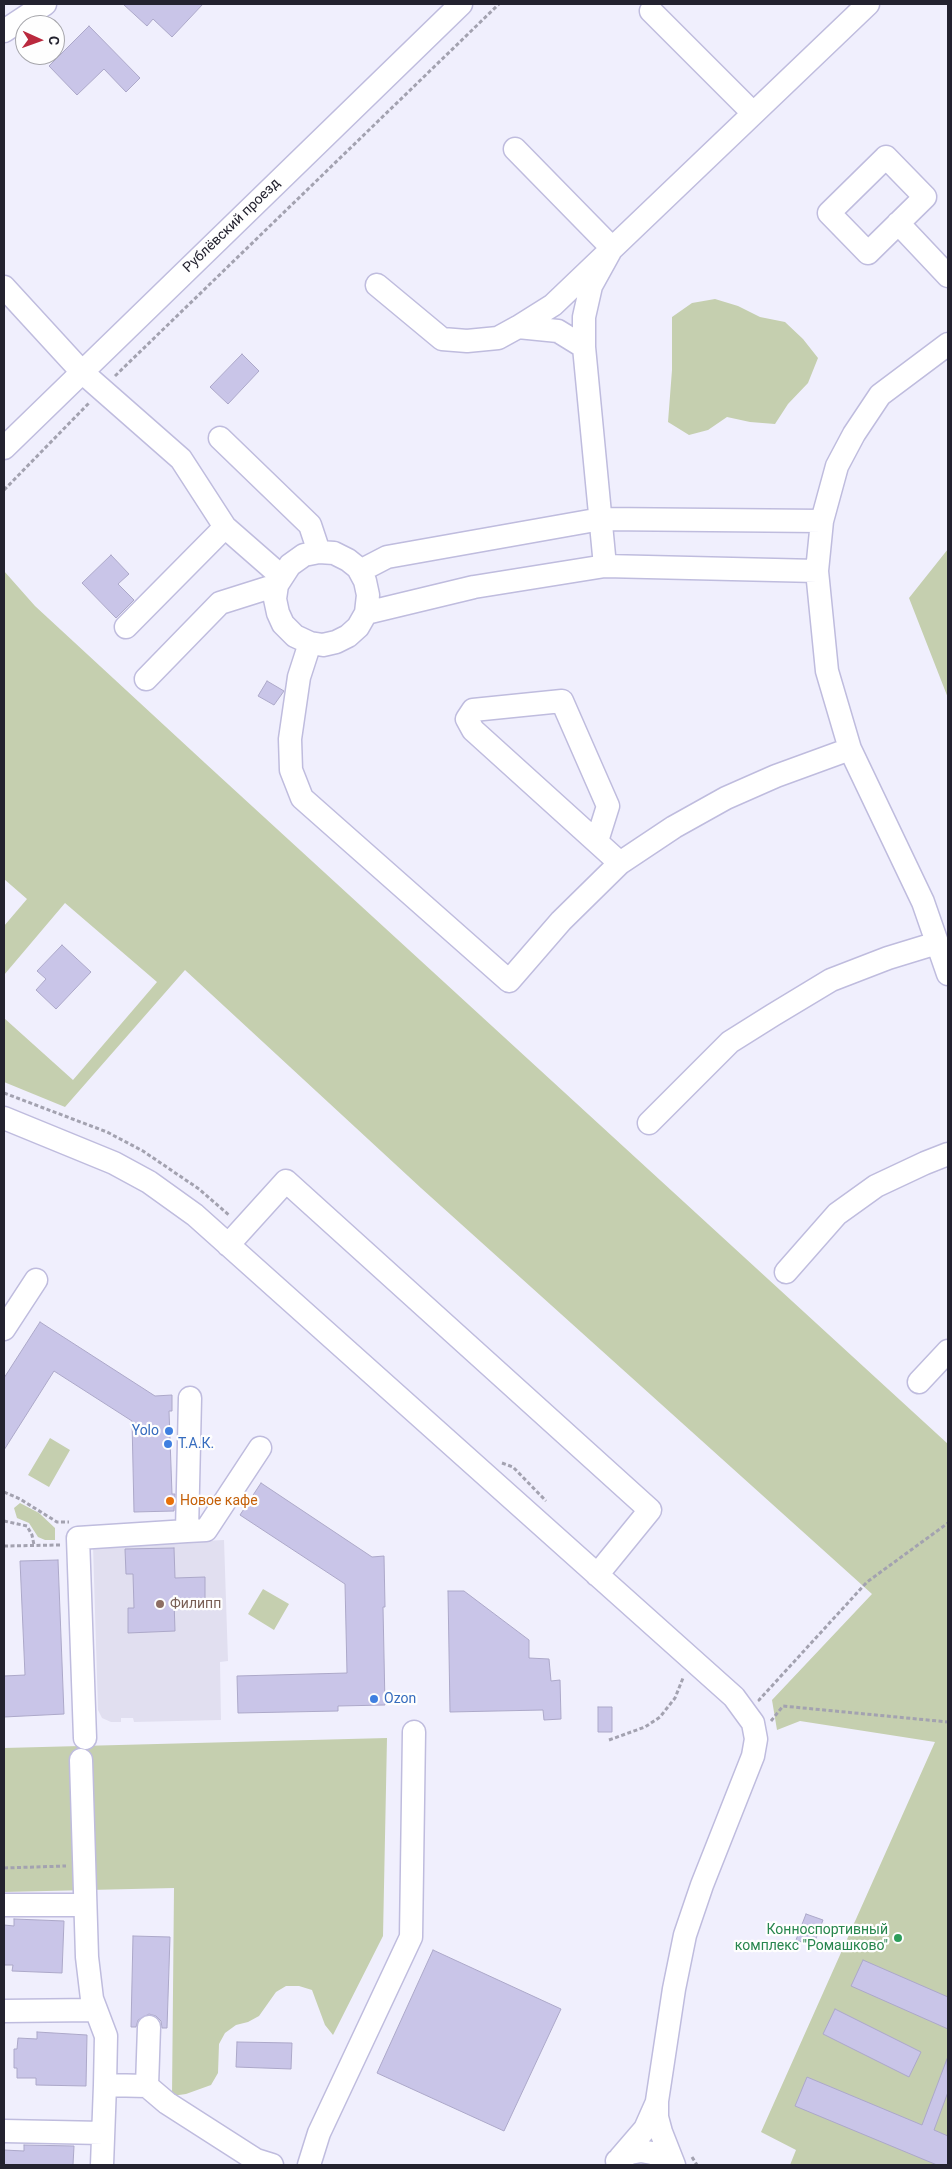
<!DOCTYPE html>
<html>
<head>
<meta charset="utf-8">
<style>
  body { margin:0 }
  #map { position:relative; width:952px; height:2169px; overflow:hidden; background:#f0effd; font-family:Roboto,sans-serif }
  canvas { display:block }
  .frame { position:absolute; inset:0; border:5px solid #23222f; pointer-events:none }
  .north { position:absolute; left:15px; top:15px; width:50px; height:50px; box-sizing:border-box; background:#fefefe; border:1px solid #a6a6ab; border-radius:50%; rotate:92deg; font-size:14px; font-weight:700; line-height:20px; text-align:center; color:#23222f }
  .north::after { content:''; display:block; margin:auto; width:18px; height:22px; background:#ba293e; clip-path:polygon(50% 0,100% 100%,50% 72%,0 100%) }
</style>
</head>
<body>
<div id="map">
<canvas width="952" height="2169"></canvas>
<div class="frame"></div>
<div class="north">С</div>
</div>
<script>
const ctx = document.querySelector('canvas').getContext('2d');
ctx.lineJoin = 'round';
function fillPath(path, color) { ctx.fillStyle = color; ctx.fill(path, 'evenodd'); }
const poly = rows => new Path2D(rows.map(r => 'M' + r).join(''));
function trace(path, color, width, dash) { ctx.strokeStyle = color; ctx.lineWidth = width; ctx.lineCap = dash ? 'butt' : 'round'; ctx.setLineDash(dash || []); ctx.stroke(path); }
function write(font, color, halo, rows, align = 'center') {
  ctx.font = font + ' Roboto,sans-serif'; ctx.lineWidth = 4.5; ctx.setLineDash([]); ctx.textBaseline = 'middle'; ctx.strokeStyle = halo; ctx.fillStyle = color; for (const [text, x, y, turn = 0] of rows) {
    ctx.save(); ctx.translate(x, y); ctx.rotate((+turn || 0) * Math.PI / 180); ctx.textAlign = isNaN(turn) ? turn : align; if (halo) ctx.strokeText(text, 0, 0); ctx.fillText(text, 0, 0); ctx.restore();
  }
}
fillPath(poly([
  [224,1540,228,1661,220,1662,221,1720,134,1722,133,1718,121,1718,121,1722,111,1722,102,1718,98,1710,93,1546]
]), '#e1dff0');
fillPath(poly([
  [715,299,738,306,760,317,785,322,803,339,818,358,808,383,788,404,775,424,750,422,727,417,708,430,689,435,668,422,672,370,672,317,692,303],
  [948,549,948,698,909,598],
  [4,571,35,606,205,763,948,1444,948,2165,790,2165,796,2150,761,2132,935,1742,800,1721,777,1730,772,1700,872,1594,421,1188,185,970,65,1107,4,1082,4,1018,73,1080,157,982,65,903,4,975,4,926,27,899,4,879],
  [50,1438,70,1450,49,1487,28,1475],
  [20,1503,39,1513,55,1528,55,1540,45,1540,38,1537,29,1523,17,1518,14,1508],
  [263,1589,289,1604,274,1630,248,1614],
  [387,1738,383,1936,333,2035,325,2025,312,1990,299,1986,286,1986,276,1992,259,2016,248,2022,236,2025,225,2033,219,2044,218,2073,211,2085,186,2094,172,2096,174,1888,4,1892,4,1748]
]), '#c5cfaf');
const building = poly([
  [123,4,203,4,172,37,153,19,147,26,123,4],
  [89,26,140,78,126,92,104,69,77,95,49,66,89,26],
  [242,354,259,371,228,404,210,387,242,354],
  [111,555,129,574,118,584,134,600,116,618,82,583,111,555],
  [267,681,284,691,274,705,258,696,267,681],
  [62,945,91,972,56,1009,36,990,46,979,37,971,62,945],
  [40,1322,155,1396,172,1395,172,1411,169,1411,172,1494,175,1494,174,1511,134,1512,132,1421,54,1371,4,1450,4,1378,40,1322],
  [261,1483,372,1557,384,1556,385,1607,383,1607,385,1705,338,1706,338,1711,238,1713,237,1676,347,1673,345,1584,240,1515,261,1483],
  [174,1548,175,1578,205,1577,205,1600,174,1601,175,1631,128,1633,128,1608,134,1608,133,1574,126,1574,125,1549,174,1548],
  [58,1560,64,1714,4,1717,4,1676,25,1675,20,1561,58,1560],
  [448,1591,464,1591,529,1640,529,1658,549,1659,551,1681,560,1680,561,1719,544,1720,543,1710,450,1712,448,1591],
  [598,1707,612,1707,612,1732,598,1732,598,1707],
  [806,1914,823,1920,813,1946,796,1940,806,1914],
  [14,1919,64,1921,62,1973,12,1971,13,1965,4,1965,4,1925,14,1926,14,1919],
  [133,1936,170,1937,167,2028,162,2028,161,2021,156,2016,149,2014,138,2020,136,2027,131,2027,133,1936],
  [433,1950,561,2009,504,2131,377,2073,433,1950],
  [863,1960,948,1997,948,2029,851,1986,863,1960],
  [835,2009,921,2052,909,2077,823,2034,835,2009],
  [37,2032,87,2035,86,2086,36,2085,36,2078,17,2078,17,2068,14,2068,14,2049,17,2049,18,2038,37,2039,37,2032],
  [237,2042,292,2043,291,2069,236,2067,237,2042],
  [947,2059,948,2092,934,2130,948,2136,948,2165,937,2165,795,2106,807,2077,922,2125,947,2059],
  [24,2145,74,2146,73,2165,4,2165,4,2150,24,2151,24,2145]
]);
fillPath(building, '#c9c5e8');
trace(building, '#aca8c9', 1);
const minor = poly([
  [651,11,753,113],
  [4,31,45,4],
  [515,149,612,248,591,286,584,317,584,347,605,566],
  [886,157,925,197,868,253,829,213,886,157],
  [898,223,948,276],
  [377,285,442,339,467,341,498,338,518,327,553,305,868,4],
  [4,287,82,372,181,459,225,527,281,576],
  [518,327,558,331,584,347],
  [948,344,880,395,854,434,837,466,822,521,817,571,827,671,850,749,923,902,948,974],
  [220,438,310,525,319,552],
  [4,448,461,4],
  [360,571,387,557,601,519,822,521],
  [366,613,368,595,365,581,358,568,348,560,334,553,319,552,304,555,290,565,277,585,275,599,278,613,283,624,295,636,310,643,323,645,336,642,348,636,358,627,366,613,474,587,605,566,817,571],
  [126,627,225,527],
  [310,643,299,677,290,739,291,770,302,798,509,981,561,921,620,863,674,827,726,798,776,776,850,749],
  [146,679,220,603,277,585],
  [597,841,608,806,562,701,473,710,467,719,473,730,620,863],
  [4,1118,114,1163,149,1182,195,1215,734,1697,753,1723,756,1739,753,1756,702,1885,685,1935,674,1989,657,2101,657,2117,661,2132,674,2165],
  [649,1123,730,1042,773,1015,831,980,888,958,937,943],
  [228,1245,286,1181,650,1510,597,1575],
  [786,1272,837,1214,876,1186,925,1163,948,1154],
  [4,1329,36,1280],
  [919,1382,948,1351],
  [190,1398,187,1531,206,1530,260,1448],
  [85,1738,78,1538,187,1531],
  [81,1760,87,1957,92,1999,106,2036,105,2085],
  [4,1905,85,1905],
  [4,2011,94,2010],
  [149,2027,147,2086,167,2103,256,2160,272,2165],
  [4,2131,103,2133],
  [620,2158,645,2129,657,2102],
  [617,2161,630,2153,641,2151,652,2153,663,2157,672,2165],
  [102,2165,105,2085,147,2086],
  [309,2165,319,2133,411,1937,414,1732]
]);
trace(minor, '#bfbcde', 25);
trace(poly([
  [115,376,499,4],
  [4,490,90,402],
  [4,1093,107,1132,143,1151,199,1189,230,1216],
  [502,1463,513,1467,546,1501],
  [4,1492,20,1499,57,1522,69,1522],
  [4,1521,27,1526,32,1535,34,1545],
  [4,1546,60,1545],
  [760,1701,759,1700,867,1582,948,1523],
  [771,1721,783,1706,948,1722],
  [609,1740,645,1727,660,1717,675,1698,683,1678],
  [4,1868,66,1866],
  [692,2157,697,2165]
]), '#a3a2b0', 3, [4, 2.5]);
trace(minor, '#fff', 22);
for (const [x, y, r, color] of [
  [169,1431,5,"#3f7fe0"],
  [168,1444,5,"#3f7fe0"],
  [170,1501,5,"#e8710a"],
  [160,1604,5,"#8d6e63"],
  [374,1699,5,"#3f7fe0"],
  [898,1938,5,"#2e9e5b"]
]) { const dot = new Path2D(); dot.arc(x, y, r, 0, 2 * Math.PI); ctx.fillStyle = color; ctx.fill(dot); trace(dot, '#fefefe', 2); }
write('14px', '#23222f', '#fefefe', [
  ["Рублёвский проезд",232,226,-44]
]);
write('14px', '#366cbe', '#fefefe', [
  ["Yolo",159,1431,"right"],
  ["Т.А.К.",178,1444],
  ["Ozon",384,1699]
], 'left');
write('14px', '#c56008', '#fefefe', [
  ["Новое кафе",180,1501]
], 'left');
write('14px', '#785e54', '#fefefe', [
  ["Филипп",170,1604]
], 'left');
write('14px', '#27864d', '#fefefe', [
  ["Конноспортивный",888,1930],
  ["комплекс \"Ромашково\"",888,1946]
], 'right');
</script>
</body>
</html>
